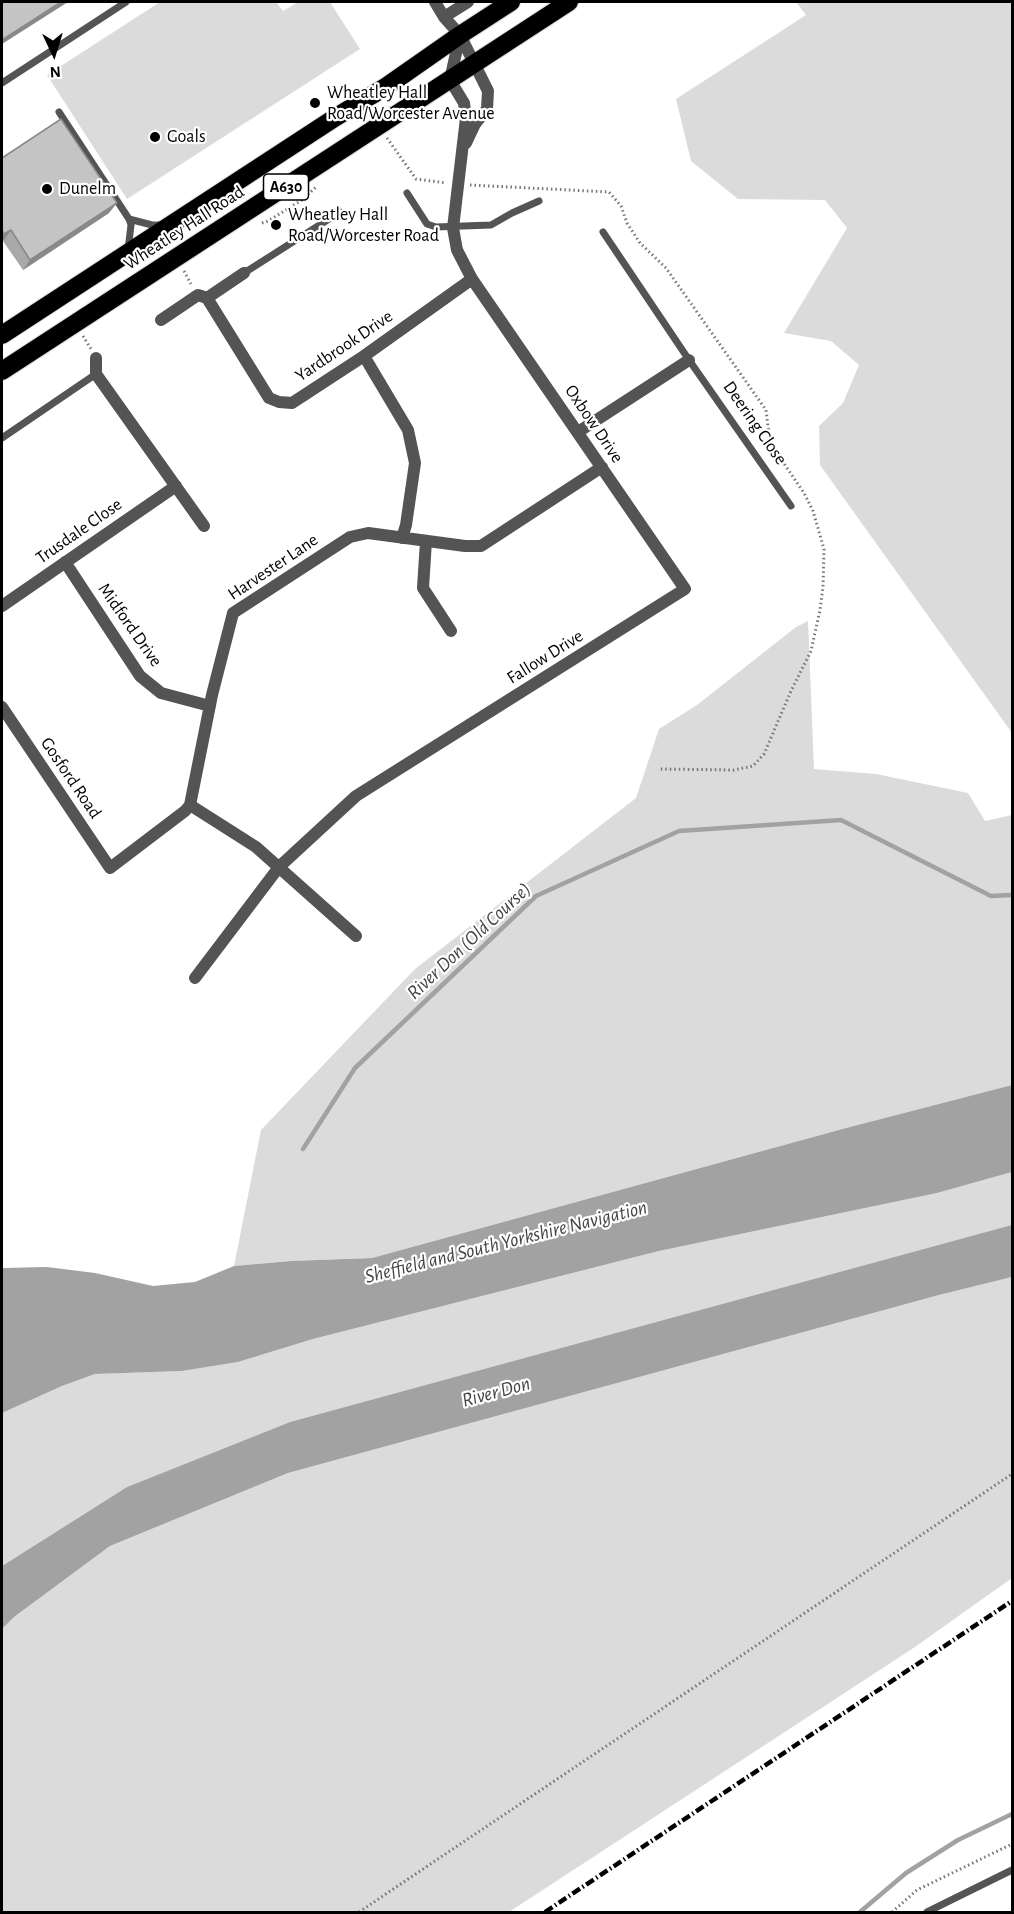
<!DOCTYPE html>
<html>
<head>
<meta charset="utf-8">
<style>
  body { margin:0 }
  #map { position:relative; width:1014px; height:1914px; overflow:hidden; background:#fff; font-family:"Alegreya Sans",sans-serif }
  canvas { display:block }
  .frame { position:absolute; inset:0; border:3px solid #000; pointer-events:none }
  .north { position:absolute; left:24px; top:24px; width:60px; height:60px; -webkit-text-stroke:4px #fff; paint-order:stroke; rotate:176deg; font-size:16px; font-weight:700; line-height:24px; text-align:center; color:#000 }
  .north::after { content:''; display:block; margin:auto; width:21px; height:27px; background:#000; clip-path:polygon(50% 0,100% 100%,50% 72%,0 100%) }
</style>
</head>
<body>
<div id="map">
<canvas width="1014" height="1914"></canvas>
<div class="frame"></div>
<div class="north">N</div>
</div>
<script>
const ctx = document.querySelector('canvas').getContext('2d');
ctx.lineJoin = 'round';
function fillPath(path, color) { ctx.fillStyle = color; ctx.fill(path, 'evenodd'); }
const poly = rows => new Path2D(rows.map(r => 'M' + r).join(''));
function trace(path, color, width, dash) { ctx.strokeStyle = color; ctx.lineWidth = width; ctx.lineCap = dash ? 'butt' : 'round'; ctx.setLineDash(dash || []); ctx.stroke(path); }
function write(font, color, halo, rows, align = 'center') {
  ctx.font = font + ' "Alegreya Sans",sans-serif'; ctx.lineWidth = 4.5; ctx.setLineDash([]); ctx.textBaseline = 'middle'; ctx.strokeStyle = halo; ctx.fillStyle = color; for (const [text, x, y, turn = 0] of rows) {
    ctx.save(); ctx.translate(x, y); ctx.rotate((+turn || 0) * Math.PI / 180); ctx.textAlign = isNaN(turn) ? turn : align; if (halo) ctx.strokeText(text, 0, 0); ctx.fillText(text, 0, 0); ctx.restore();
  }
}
fillPath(poly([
  [160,2,276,2,283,11,298,2,330,2,360,49,127,199,47,75],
  [796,2,1012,2,1012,733,820,465,819,426,843,403,859,365,831,341,784,333,847,228,825,200,738,199,691,161,676,99,806,15],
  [808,621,814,769,876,774,968,793,985,821,1012,815,1012,1085,846,1128,372,1258,291,1261,234,1266,261,1130,415,969,636,798,659,729,697,705,796,627],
  [1012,1172,1012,1226,290,1422,127,1487,2,1566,2,1413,62,1386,95,1374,182,1371,238,1362,313,1339,659,1251,937,1193],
  [1012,1277,1012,1578,915,1647,509,1912,2,1912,2,1629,14,1617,110,1546,288,1473,939,1295]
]), '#dbdbdb');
fillPath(poly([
  [1012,1085,1012,1172,937,1193,659,1251,313,1339,238,1362,182,1371,95,1374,62,1386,2,1413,2,1268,47,1267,95,1273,153,1286,195,1282,234,1266,291,1261,372,1258,846,1128],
  [1012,1225,1012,1277,939,1295,288,1473,110,1546,14,1617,2,1629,2,1566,127,1487,290,1422]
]), '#a2a2a2');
trace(poly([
  [303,1149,355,1068,536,896,679,831,841,820,991,896,1012,895],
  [860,1912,906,1873,958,1840,1012,1814]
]), '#a2a2a2', 4.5);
const highway = poly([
  [2,335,336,117,387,86,460,35,511,2],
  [2,371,569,2]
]);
trace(highway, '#dbdbdb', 20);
trace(poly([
  [387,138,416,179,446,183],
  [470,185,609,192,621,206,627,223,640,243,666,268,766,410,770,443,804,493,813,511,824,549,823,587,820,610,811,651,791,691,764,754,753,766,734,770,659,769],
  [262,223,268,221,302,200,316,187],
  [184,271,191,284],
  [83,336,91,349],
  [359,1912,1012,1474],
  [892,1912,917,1890,1012,1844]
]), '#767676', 3, [1.5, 3]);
trace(poly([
  [2,83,126,2],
  [59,112,129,219,131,225,128,250],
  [407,193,427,224,436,227,491,225,512,213,539,201],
  [129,219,152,225,162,225],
  [603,232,689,360,791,506],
  [244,273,340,212],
  [2,438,96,374],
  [927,1912,1012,1870]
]), '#545454', 7);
trace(poly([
  [435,2,444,17,460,35,488,91,487,109,475,124,466,143],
  [444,17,468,2],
  [244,273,207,298,269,398,279,402,292,403,364,356,472,279],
  [161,320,198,295,207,298],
  [364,356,408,430,415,463,406,525,402,538],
  [96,358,96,374,204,526],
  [578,432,689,360],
  [426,541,423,588,451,631],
  [65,562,140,676,161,693,210,706],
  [2,606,176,486],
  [2,707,110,868,185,811,190,805,212,695,233,613,350,537,368,533,465,546,481,546,602,467],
  [190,805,256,847,356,936],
  [195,978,279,867,356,796,685,589,472,279,457,250,453,228,466,118,464,103,450,80,460,35]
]), '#545454', 12);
trace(highway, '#000', 18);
trace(poly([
  [545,1912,1012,1601]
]), '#000', 4.5, [9, 3, 1.5, 3]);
fillPath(poly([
  [2,158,109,213,23,270,3,241,2,242]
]), '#a9a9a9');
fillPath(poly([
  [61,2,68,2,2,44,2,40],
  [117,203,109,213,23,270,30,260],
  [11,230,3,241,2,242,2,238,4,234]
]), '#898989');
const building = poly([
  [2,2,61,2,2,40,2,2],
  [61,119,117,203,30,260,11,230,4,234,2,230,2,158,61,119]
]);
fillPath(building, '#c4c4c4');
trace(building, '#898989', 1.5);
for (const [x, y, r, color] of [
  [315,103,6,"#000"],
  [155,137,6,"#000"],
  [47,189,6,"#000"],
  [276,225,6,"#000"]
]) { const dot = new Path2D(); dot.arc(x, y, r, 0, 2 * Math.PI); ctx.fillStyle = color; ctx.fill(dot); trace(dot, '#fff', 2); }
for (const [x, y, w] of [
  [286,187,45]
]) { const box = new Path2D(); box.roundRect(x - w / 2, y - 13, w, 26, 4.5); ctx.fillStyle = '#fff'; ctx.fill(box); trace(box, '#000', 1.5); }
write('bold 16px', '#000', null, [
  ["A630",286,187]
]);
write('18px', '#000', '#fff', [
  ["Wheatley Hall",327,93],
  ["Road/Worcester Avenue",327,114],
  ["Goals",167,137],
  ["Dunelm",59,189],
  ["Wheatley Hall",288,215],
  ["Road/Worcester Road",288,236]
], 'left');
write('18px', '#000', '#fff', [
  ["Wheatley Hall Road",184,228,-33],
  ["Yardbrook Drive",344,346,-34],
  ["Deering Close",755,423,55],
  ["Oxbow Drive",594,424,56],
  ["Trusdale Close",79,531,-35],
  ["Harvester Lane",273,567,-34],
  ["Midford Drive",130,625,55],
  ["Fallow Drive",545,657,-32],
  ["Gosford Road",71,778,56]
]);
write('italic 20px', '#434343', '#fff', [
  ["River Don (Old Course)",469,941,-43],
  ["Sheffield and South Yorkshire Navigation",506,1242,-14],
  ["River Don",496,1392,-15]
]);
</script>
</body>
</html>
